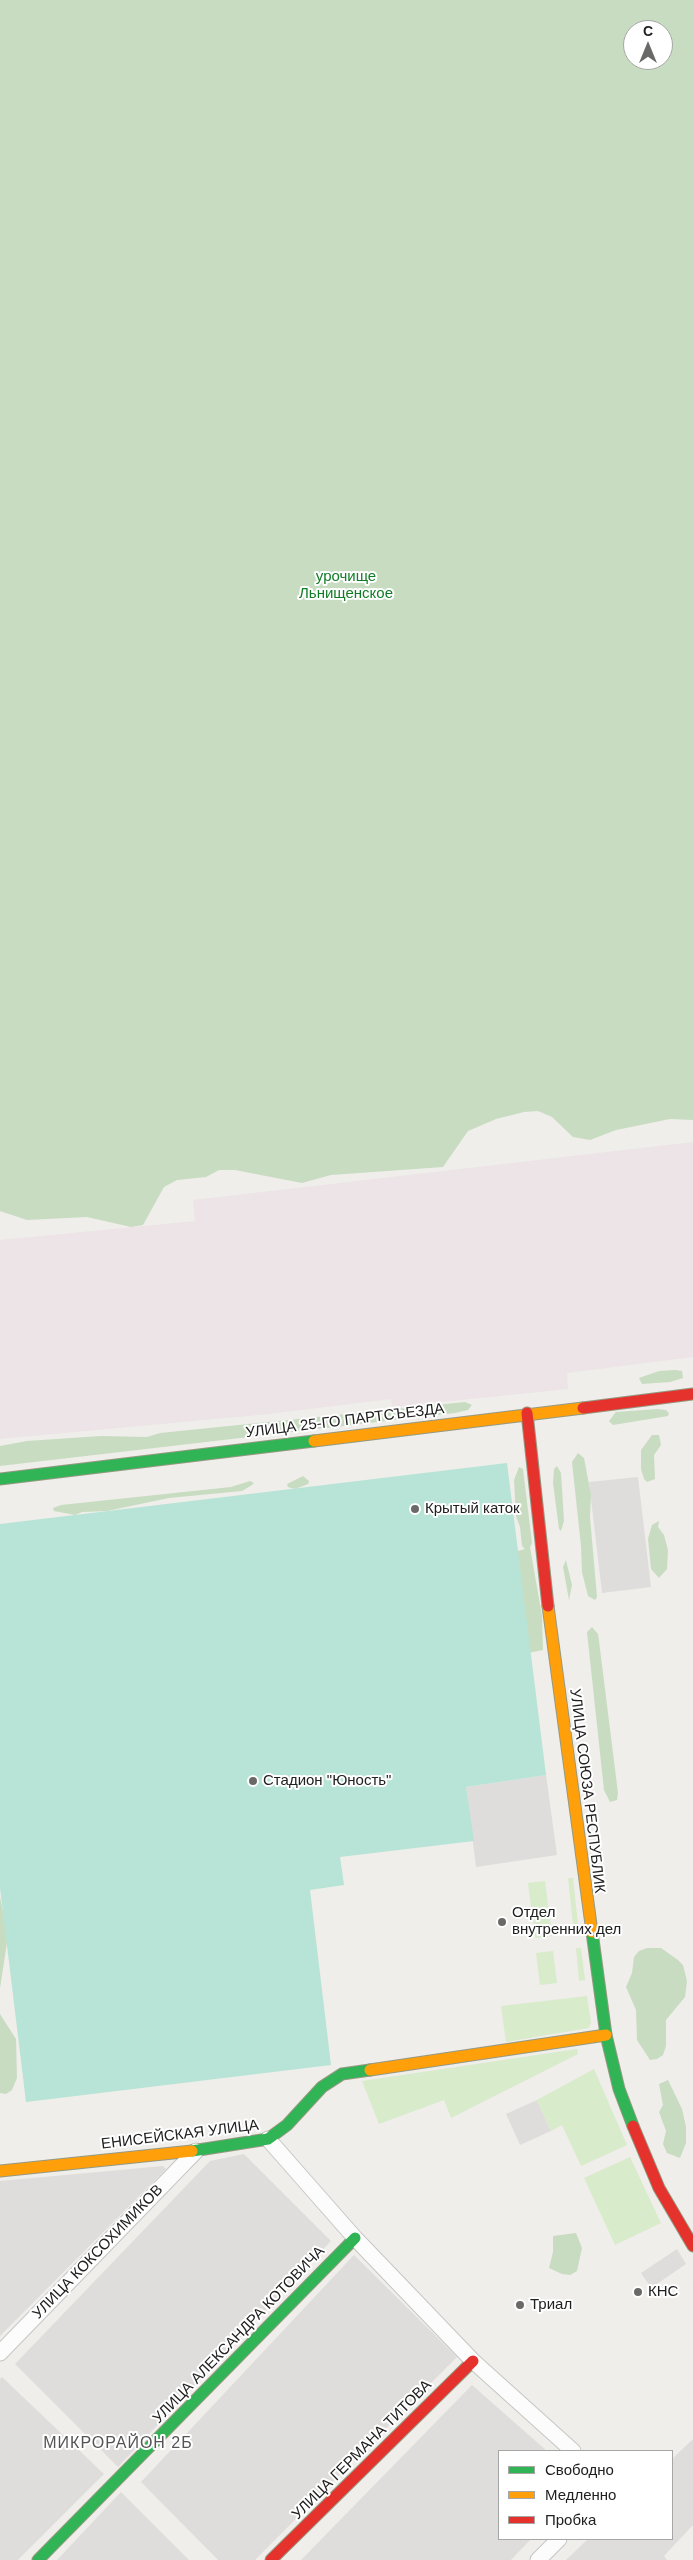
<!DOCTYPE html>
<html>
<head>
<meta charset="utf-8">
<style>
  body { margin:0 }
  #map { position:relative; width:693px; height:2560px; overflow:hidden; background:#efeeea; font-family:Arial,sans-serif }
  canvas { display:block }
  .legend { position:absolute; left:498px; top:2450px; width:175px; height:90px; box-sizing:border-box; background:#fff; border:1px solid #a6a6a6; margin:0; padding:6px 9px; list-style:none; font-size:15px; color:#212121 }
  .legend li { display:flex; align-items:center; gap:10px; height:25px }
  .legend b { width:25px; border:1px solid #a6a6a6 }
  .north { position:absolute; left:623px; top:20px; width:50px; height:50px; box-sizing:border-box; background:#fff; border:1px solid #a6a6a6; border-radius:50%; rotate:0deg; font-size:14px; font-weight:700; line-height:20px; text-align:center; color:#212121 }
  .north::after { content:''; display:block; margin:auto; width:18px; height:22px; background:#696967; clip-path:polygon(50% 0,100% 100%,50% 72%,0 100%) }
</style>
</head>
<body>
<div id="map">
<canvas width="693" height="2560"></canvas>
<ul class="legend">
<li><b style="height:6px;background:#30b455"></b>Свободно</li>
<li><b style="height:6px;background:#ff9f0a"></b>Медленно</li>
<li><b style="height:6px;background:#e5322d"></b>Пробка</li>
</ul>
<div class="north">С</div>
</div>
<script>
const ctx = document.querySelector('canvas').getContext('2d');
ctx.lineJoin = 'round';
function fillPath(path, color) { ctx.fillStyle = color; ctx.fill(path, 'evenodd'); }
const poly = rows => new Path2D(rows.map(r => 'M' + r).join(''));
function trace(path, color, width, dash) { ctx.strokeStyle = color; ctx.lineWidth = width; ctx.lineCap = dash ? 'butt' : 'round'; ctx.setLineDash(dash || []); ctx.stroke(path); }
function write(font, color, halo, rows, align = 'center') {
  ctx.font = font + ' Arial,sans-serif'; ctx.lineWidth = 4; ctx.setLineDash([]); ctx.textBaseline = 'middle'; ctx.strokeStyle = halo; ctx.fillStyle = color; for (const [text, x, y, turn = 0] of rows) {
    ctx.save(); ctx.translate(x, y); ctx.rotate((+turn || 0) * Math.PI / 180); ctx.textAlign = isNaN(turn) ? turn : align; if (halo) ctx.strokeText(text, 0, 0); ctx.fillText(text, 0, 0); ctx.restore();
  }
}
fillPath(poly([
  [638,1477,651,1587,602,1593,589,1482],
  [546,1775,557,1855,476,1867,466,1787],
  [537,2100,551,2131,520,2145,506,2114],
  [244,2154,331,2241,118,2467,15,2364,210,2161],
  [163,2166,166,2169,0,2336,0,2181],
  [677,2249,686,2264,651,2288,641,2273],
  [354,2255,457,2357,255,2560,218,2560,141,2482],
  [2,2377,104,2474,18,2560,0,2560,0,2379],
  [472,2385,547,2451,499,2451,499,2539,531,2539,511,2560,301,2560],
  [693,2439,693,2525,664,2556,667,2560,566,2560,588,2539,672,2539,672,2459],
  [121,2492,189,2560,57,2560]
]), '#dedddb');
fillPath(poly([
  [693,1142,693,1357,567,1373,568,1389,392,1407,391,1399,269,1414,0,1439,0,1240,195,1221,193,1200]
]), '#ece4e7');
fillPath(poly([
  [568,1878,573,1878,579,1933,574,1934],
  [545,1881,552,1936,535,1938,528,1883],
  [576,1948,581,1948,585,1980,579,1981],
  [553,1951,557,1983,540,1985,536,1953],
  [587,1996,591,2022,589,2028,506,2042,501,2006],
  [577,2049,578,2054,451,2118,444,2100,379,2124,362,2081],
  [594,2069,627,2145,581,2166,562,2125,551,2131,537,2100],
  [630,2157,661,2223,615,2245,584,2178]
]), '#d8ebcb');
fillPath(poly([
  [0,0,693,0,693,1120,670,1119,616,1130,590,1140,573,1137,552,1117,538,1111,524,1112,496,1119,468,1131,443,1167,331,1175,302,1183,235,1170,219,1170,206,1177,177,1180,164,1187,143,1225,131,1227,87,1217,27,1220,0,1211],
  [633,30,663,30,663,60,633,60],
  [675,1370,682,1371,683,1378,670,1382,642,1384,639,1378,659,1371],
  [465,1402,472,1405,468,1410,455,1413,0,1466,0,1446,27,1441,101,1436,147,1437,160,1433],
  [658,1409,666,1410,669,1413,668,1416,613,1425,609,1421,616,1412],
  [652,1435,659,1435,661,1445,654,1455,655,1479,647,1482,644,1479,641,1469,641,1450],
  [578,1453,584,1458,591,1495,590,1517,597,1597,595,1600,588,1596,582,1572,581,1546,572,1462],
  [557,1466,561,1473,564,1521,561,1531,559,1529,553,1483,554,1469],
  [519,1467,523,1469,532,1543,530,1547,542,1616,543,1650,518,1655,515,1552,525,1549,522,1546,520,1527,516,1516,514,1480],
  [303,1476,309,1481,308,1484,295,1489,288,1487,287,1484],
  [250,1481,254,1483,252,1485,242,1491,169,1498,107,1511,82,1512,75,1515,54,1511,53,1508,61,1505,231,1487],
  [659,1521,658,1527,664,1535,668,1550,667,1569,659,1578,651,1569,648,1539,652,1525],
  [566,1560,572,1585,569,1600,563,1567],
  [592,1627,598,1634,599,1641,618,1793,617,1800,610,1802,604,1790,587,1632],
  [0,1897,8,1936,0,1988],
  [647,1948,661,1948,678,1960,683,1965,687,1981,685,1997,666,2020,666,2046,663,2055,657,2059,650,2060,637,2040,636,2010,626,1987,632,1973,634,1957,639,1951],
  [0,2014,16,2039,17,2078,12,2090,6,2094,0,2093],
  [668,2080,682,2109,686,2127,686,2143,680,2158,667,2153,663,2144,666,2131,659,2112,663,2105,659,2084],
  [576,2233,582,2248,577,2271,570,2275,562,2274,549,2268,553,2252,553,2236]
]), '#c8dcc1');
fillPath(poly([
  [507,1463,546,1775,466,1787,474,1841,340,1857,344,1885,310,1890,331,2065,26,2102,0,1888,0,1524]
]), '#b7e4d6');
const street = poly([
  [268,2139,355,2238,473,2361,573,2451],
  [0,2353,196,2151],
  [538,2560,559,2539]
]);
const fast = poly([
  [0,1479,314,1441],
  [592,1932,606,2035,619,2089,633,2126],
  [192,2151,268,2139,287,2125,322,2087,342,2074,370,2070],
  [38,2560,355,2238]
]);
const slow = poly([
  [314,1441,583,1408],
  [548,1606,592,1932],
  [370,2070,606,2035],
  [0,2171,192,2151]
]);
const jam = poly([
  [583,1408,693,1394],
  [527,1413,548,1606],
  [633,2126,659,2188,693,2246],
  [271,2560,473,2361]
]);
trace(street, '#c6c6c4', 17);
trace(fast, '#959982', 13);
trace(slow, '#959982', 13);
trace(jam, '#959982', 13);
trace(street, '#fdfcfc', 15);
trace(fast, '#30b455', 11);
trace(slow, '#ff9f0a', 11);
trace(jam, '#e5322d', 11);
for (const [x, y, r, color] of [
  [415,1509,5,"#696967"],
  [253,1781,5,"#696967"],
  [502,1922,5,"#696967"],
  [638,2292,5,"#696967"],
  [520,2305,5,"#696967"]
]) { const dot = new Path2D(); dot.arc(x, y, r, 0, 2 * Math.PI); ctx.fillStyle = color; ctx.fill(dot); trace(dot, '#fff', 2); }
write('15px', '#117d26', '#fff', [
  ["урочище",346,577],
  ["Льнищенское",346,594]
]);
write('15px', '#212121', '#fff', [
  ["УЛИЦА 25-ГО ПАРТСЪЕЗДА",345,1421,-7],
  ["УЛИЦА СОЮЗА РЕСПУБЛИК",587,1791,83],
  ["ЕНИСЕЙСКАЯ УЛИЦА",180,2135,-7],
  ["УЛИЦА КОКСОХИМИКОВ",98,2252,-46],
  ["УЛИЦА АЛЕКСАНДРА КОТОВИЧА",239,2335,-46],
  ["УЛИЦА ГЕРМАНА ТИТОВА",362,2450,-45]
]);
write('15px', '#212121', '#fff', [
  ["Крытый каток",425,1509],
  ["Стадион \"Юность\"",263,1781],
  ["Отдел",512,1913],
  ["внутренних дел",512,1930],
  ["КНС",648,2292],
  ["Триал",530,2305]
], 'left');
ctx.letterSpacing = '1px';
write('16px', '#545454', '#fff', [
  ["МИКРОРАЙОН 2Б",118,2444]
]);
ctx.letterSpacing = '0px';
</script>
</body>
</html>
